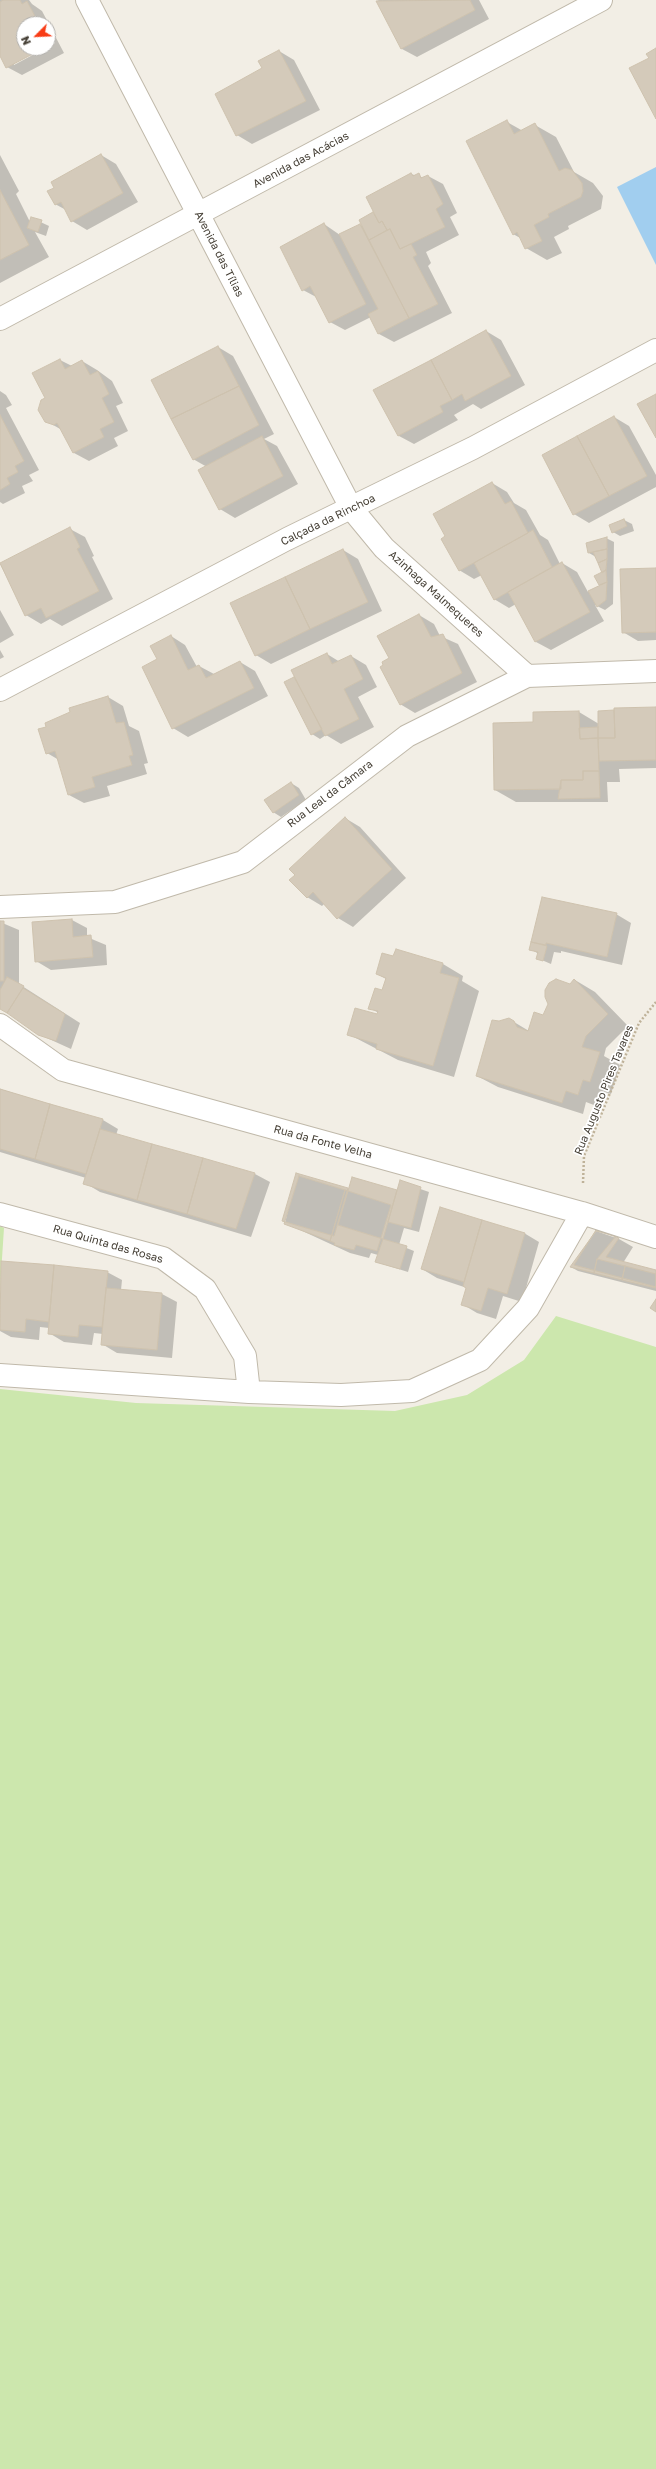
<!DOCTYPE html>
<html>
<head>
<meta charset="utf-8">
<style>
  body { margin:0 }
  #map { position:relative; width:656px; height:2469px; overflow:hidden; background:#f2eee5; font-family:"Golos Text",sans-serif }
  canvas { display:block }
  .north { position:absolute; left:16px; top:16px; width:40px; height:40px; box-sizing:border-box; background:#fff; border:1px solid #b4b2ae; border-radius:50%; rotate:246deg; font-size:11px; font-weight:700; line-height:16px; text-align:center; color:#443e34 }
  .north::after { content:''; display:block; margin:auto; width:14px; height:18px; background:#f83c16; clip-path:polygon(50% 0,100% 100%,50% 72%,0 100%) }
</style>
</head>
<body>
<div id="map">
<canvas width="656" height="2469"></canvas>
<div class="north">N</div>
</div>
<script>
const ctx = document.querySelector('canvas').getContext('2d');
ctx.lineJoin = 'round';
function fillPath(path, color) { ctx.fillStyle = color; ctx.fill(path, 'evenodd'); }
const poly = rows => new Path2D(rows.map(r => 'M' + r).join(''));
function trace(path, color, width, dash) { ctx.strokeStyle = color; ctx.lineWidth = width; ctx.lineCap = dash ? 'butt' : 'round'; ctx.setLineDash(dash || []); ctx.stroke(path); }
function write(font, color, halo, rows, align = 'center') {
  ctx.font = font + ' "Golos Text",sans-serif'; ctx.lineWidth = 3.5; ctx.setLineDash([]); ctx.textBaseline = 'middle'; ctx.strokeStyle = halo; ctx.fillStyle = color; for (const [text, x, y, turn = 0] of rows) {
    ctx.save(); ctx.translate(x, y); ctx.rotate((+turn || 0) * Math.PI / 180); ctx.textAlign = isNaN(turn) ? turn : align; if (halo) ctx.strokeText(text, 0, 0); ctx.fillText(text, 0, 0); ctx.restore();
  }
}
fillPath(poly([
  [0,1226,4,1228,0,1289],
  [556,1316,656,1347,656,2469,0,2469,0,1389,136,1403,395,1411,467,1395,524,1360]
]), '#cce7ad');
fillPath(poly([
  [656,167,656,265,617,187]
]), '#a1ceef');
fillPath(poly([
  [0,0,29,0,32,4,42,11,64,53,22,75,7,67,0,54],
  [24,24,48,24,48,45,54,42,55,43,14,65,14,62,42,48,24,48],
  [379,0,479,0,489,19,417,57,402,49,377,1],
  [279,51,294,60,320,110,252,144,237,135],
  [507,122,523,131,535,125,556,137,574,172,593,183,603,196,601,209,568,226,569,229,554,237,562,253,547,260,526,248,522,239,513,234],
  [0,155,19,191,16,194,30,222,32,218,49,226,46,236,35,232,49,257,0,283],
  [101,155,116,164,138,202,87,230,72,221,66,210,55,204,56,188],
  [411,174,424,178,428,176,443,184,457,213,450,217,459,235,426,252,431,263,428,266,452,313,394,342,379,334,371,317,345,330,330,322,318,298,303,290,324,224,340,235,360,225,363,226,373,214,377,215],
  [486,331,501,340,525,385,481,409,473,404,454,415,458,420,414,444,399,436,374,391],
  [218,347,233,356,274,434,264,439,277,446,298,484,235,518,220,509,207,467,193,459],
  [60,360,72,366,82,361,97,370,112,381,123,403,116,406,128,431,114,438,118,446,89,461,74,453,62,430,46,421,46,398],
  [0,391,6,395,12,405,6,408,39,470,29,475,33,481,22,486,25,493,3,504,0,502],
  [614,417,629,426,656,475,656,487,589,523,574,514,544,456],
  [492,483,507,492,514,503,526,510,540,535,548,540,560,564,562,563,577,572,588,592,601,586,595,576,603,573,596,557,589,553,606,538,614,542,613,604,605,610,595,605,604,621,551,650,536,642,516,604,509,608,494,599,482,575,474,579,459,570],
  [624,520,632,524,634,531,620,536,613,532],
  [70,529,85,537,94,556,92,557,113,599,62,626,50,619,41,624,26,615,0,564],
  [343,550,358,559,382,611,271,664,256,655],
  [656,569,656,640,638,641,623,632],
  [0,610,14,635,0,643],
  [419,615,434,624,440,636,458,644,477,682,415,713,400,704],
  [171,636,185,645,197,667,199,666,214,674,240,662,255,671,268,696,188,737,173,728,158,660],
  [0,650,4,657,0,659],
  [327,654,340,662,351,656,366,665,377,687,358,697,374,727,341,744,326,735,320,739,312,734,294,678,297,680],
  [108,697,123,706,129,726,139,731,148,763,144,764,147,774,107,786,110,796,84,803,69,795,59,760,47,753,47,728,71,713],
  [656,708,656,768,619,769,620,782,607,782,608,802,516,802,495,790,534,723,579,712,599,724,599,712],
  [291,783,299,788,306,800,281,817,273,812],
  [345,818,360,827,406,878,353,927,338,918,324,904,322,906,307,897,296,875],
  [542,898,616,914,631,923,622,965,561,951,561,953,554,952,551,964,537,958,539,954,530,949],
  [72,920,87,928,87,937,106,945,107,965,51,970,36,961],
  [0,922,19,930,19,984,80,1023,71,1049,38,1034,0,1007],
  [396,950,443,964,463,976,462,981,479,991,454,1077,398,1060,348,1034,378,1015,379,1013,369,1008,383,991,386,979,377,974,394,958],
  [575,980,595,992,628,1026,606,1048,604,1056,620,1065,611,1094,604,1092,599,1107,586,1102,583,1114,498,1087,477,1076,499,1022,509,1019,529,1031],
  [0,1089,103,1120,118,1129,116,1135,255,1174,270,1182,251,1237,100,1192,85,1183,86,1178,0,1152],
  [297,1174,349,1189,353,1178,398,1192,400,1182,429,1192,419,1232,404,1228,399,1245,414,1251,408,1272,376,1262,378,1255,371,1253,369,1258,350,1253,285,1223],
  [440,1208,524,1233,539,1242,522,1302,503,1296,496,1319,477,1313,462,1304,467,1288,437,1278,422,1269],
  [596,1231,619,1239,633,1247,623,1263,656,1271,656,1291,578,1271,571,1267],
  [2,1262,107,1272,122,1280,121,1290,162,1294,177,1302,172,1358,117,1353,102,1344,103,1334,94,1333,92,1345,64,1342,49,1333,49,1328,40,1327,39,1340,11,1337,0,1331]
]), '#0003');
const building = poly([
  [3,0,20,0,22,4,27,1,39,24,24,24,24,48,44,48,6,68,0,56,0,2,3,0],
  [470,0,475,10,401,49,376,1,470,0],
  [656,48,656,119,629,68,649,58,646,54,656,48],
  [279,50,306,101,236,136,215,94,262,68,258,61,279,50],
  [507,120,514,134,535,123,559,171,565,168,572,170,582,183,583,191,581,197,548,214,549,217,534,225,542,241,525,249,517,232,513,235,466,141,507,120],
  [101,154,123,193,71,222,61,202,55,205,47,191,54,188,51,182,101,154],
  [411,173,413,176,419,173,421,178,428,175,443,204,436,209,445,227,400,249,390,229,387,230,382,221,379,223,366,197,411,173],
  [0,190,29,245,0,260,0,190],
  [373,212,379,223,382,221,387,230,369,240,359,220,373,212],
  [31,217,42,220,38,232,27,228,31,217],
  [324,223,366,304,329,323,310,286,302,291,280,247,324,223],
  [360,224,409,318,378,334,368,314,378,309,339,234,360,224],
  [390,229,400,249,411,244,417,255,413,257,438,304,409,318,369,240,390,229],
  [486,330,511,376,465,401,462,394,452,400,431,360,486,330],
  [218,346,239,386,171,419,151,380,218,346],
  [60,359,65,369,82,360,90,375,98,371,109,394,102,398,114,422,100,429,104,437,73,453,57,423,54,425,45,422,38,410,41,400,45,398,32,373,60,359],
  [431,360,452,400,440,406,443,412,398,436,373,390,431,360],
  [239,386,259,425,193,460,171,419,239,386],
  [656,394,656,438,637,404,656,394],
  [0,415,24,461,15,466,18,472,7,478,10,484,0,490,0,415],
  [614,416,647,476,609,496,577,436,614,416],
  [262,436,283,476,219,510,198,470,262,436],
  [577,436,609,496,573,515,542,455,577,436],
  [492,482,505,504,511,501,528,533,459,571,441,539,445,536,433,514,492,482],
  [624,519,627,526,612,533,609,525,624,519],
  [70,527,80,547,77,549,99,591,46,618,41,608,25,616,0,563,70,527],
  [533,530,552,567,494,600,474,563,533,530],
  [607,537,607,549,588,553,586,543,607,537],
  [343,549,368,602,310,629,285,577,343,549],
  [607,549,607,559,598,563,593,552,607,549],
  [607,559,606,570,602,573,598,563,607,559],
  [562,562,590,612,535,642,508,592,562,562],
  [656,568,656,632,622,633,620,569,656,568],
  [606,570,607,582,599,585,594,576,606,570],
  [285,577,310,629,255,656,230,603,285,577],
  [607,582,606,600,597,607,588,591,607,582],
  [419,614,431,637,443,634,462,673,400,705,380,667,383,665,382,662,389,658,377,636,419,614],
  [171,635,188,670,199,665,206,678,240,661,254,688,172,729,142,667,157,659,150,646,171,635],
  [327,653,332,664,351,655,363,679,344,689,359,719,325,736,291,670,327,653],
  [294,677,322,729,311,735,284,682,294,677],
  [108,696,116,723,124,722,133,755,129,756,132,765,92,777,95,787,68,795,55,751,46,754,38,729,46,727,45,723,70,712,69,708,108,696],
  [656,707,656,760,599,761,598,738,615,738,614,708,656,707],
  [614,710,615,738,598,738,598,711,614,710],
  [579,711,580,739,598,738,599,771,583,771,583,780,561,780,561,789,494,790,493,723,533,722,533,712,579,711],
  [598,727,598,738,580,739,579,728,598,727],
  [583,771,599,771,600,798,558,799,561,780,583,780,583,771],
  [291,782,299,795,273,813,264,800,291,782],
  [345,817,392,869,337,919,313,892,307,898,289,880,295,875,289,869,345,817],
  [542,897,617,913,607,957,546,943,546,945,531,942,542,897],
  [72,919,73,937,91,935,93,957,35,962,32,922,72,919],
  [0,921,4,921,4,981,0,981,0,921],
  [531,942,547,946,543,961,536,959,538,952,529,950,531,942],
  [396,949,443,963,440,973,459,978,433,1066,376,1049,377,1044,347,1035,355,1008,377,1014,378,1011,368,1009,375,988,382,990,386,978,376,974,382,953,393,956,396,949],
  [7,977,24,986,7,1013,0,1009,0,990,7,977],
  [556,979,570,984,574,979,608,1014,586,1036,582,1047,600,1052,590,1082,583,1080,578,1095,566,1091,562,1103,476,1076,492,1020,499,1021,509,1018,514,1021,517,1027,528,1031,534,1012,543,1015,548,1004,545,997,545,990,549,983,556,979],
  [23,988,65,1014,56,1041,38,1035,7,1013,23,988],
  [0,1089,50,1104,35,1159,0,1149,0,1089],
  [50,1104,103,1119,86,1174,35,1159,50,1104],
  [100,1129,152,1144,137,1200,83,1184,100,1129],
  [152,1144,203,1158,187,1214,137,1200,152,1144],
  [203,1158,255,1173,236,1229,187,1214,203,1158],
  [296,1173,348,1188,334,1236,282,1221,296,1173],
  [299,1176,345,1190,330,1241,284,1224,299,1176],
  [352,1177,397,1190,383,1239,338,1225,352,1177],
  [400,1180,421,1187,411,1228,388,1222,400,1180],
  [345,1190,391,1205,377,1251,356,1245,354,1250,334,1245,335,1243,330,1241,345,1190],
  [440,1207,482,1220,464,1282,421,1269,440,1207],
  [482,1220,525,1233,507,1294,488,1288,481,1311,461,1305,466,1288,463,1286,482,1220],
  [596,1230,619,1238,606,1257,656,1270,656,1287,574,1265,596,1230],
  [596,1231,616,1236,597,1259,594,1273,570,1267,596,1231],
  [383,1239,407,1246,400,1269,375,1262,383,1239],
  [597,1259,625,1266,622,1280,594,1273,597,1259],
  [1,1261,54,1265,49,1322,26,1319,25,1332,0,1330,1,1261],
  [54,1265,108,1271,102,1327,79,1325,78,1337,48,1334,54,1265],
  [625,1266,656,1274,656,1288,622,1280,625,1266],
  [106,1288,162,1293,157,1350,101,1345,106,1288],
  [656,1299,656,1312,650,1308,656,1299]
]);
fillPath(building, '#d4caba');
trace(building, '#cec2ae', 1);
const minor = poly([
  [87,0,351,508,384,548,527,676],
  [0,319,601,0],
  [0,907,115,902,243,862,407,736,527,676,656,671],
  [0,1025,63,1070,582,1213,656,1237],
  [0,1214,163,1258,205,1289,245,1356,249,1392,341,1395,412,1391,480,1360,528,1308,582,1213],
  [0,1375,249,1392]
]);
const tertiary = poly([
  [0,690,287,539,473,448,656,350]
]);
trace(minor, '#c0b9aa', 24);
trace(tertiary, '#c0b9aa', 24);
trace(poly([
  [583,1183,584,1156,639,1023,656,1002]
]), '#bfb299', 2.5, [2, 2]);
trace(minor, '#fff', 22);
trace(tertiary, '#fff', 22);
write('11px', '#443e34', '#fff', [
  ["Avenida das Acácias",301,160,-28],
  ["Avenida das Tílias",219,254,63],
  ["Calçada da Rinchoa",328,520,-26],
  ["Azinhaga Malmequeres",436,594,42],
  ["Rua Leal da Câmara",330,794,-37],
  ["Rua Augusto Pires Tavares",604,1090,-68],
  ["Rua da Fonte Velha",323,1142,15],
  ["Rua Quinta das Rosas",108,1244,16]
]);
</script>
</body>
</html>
